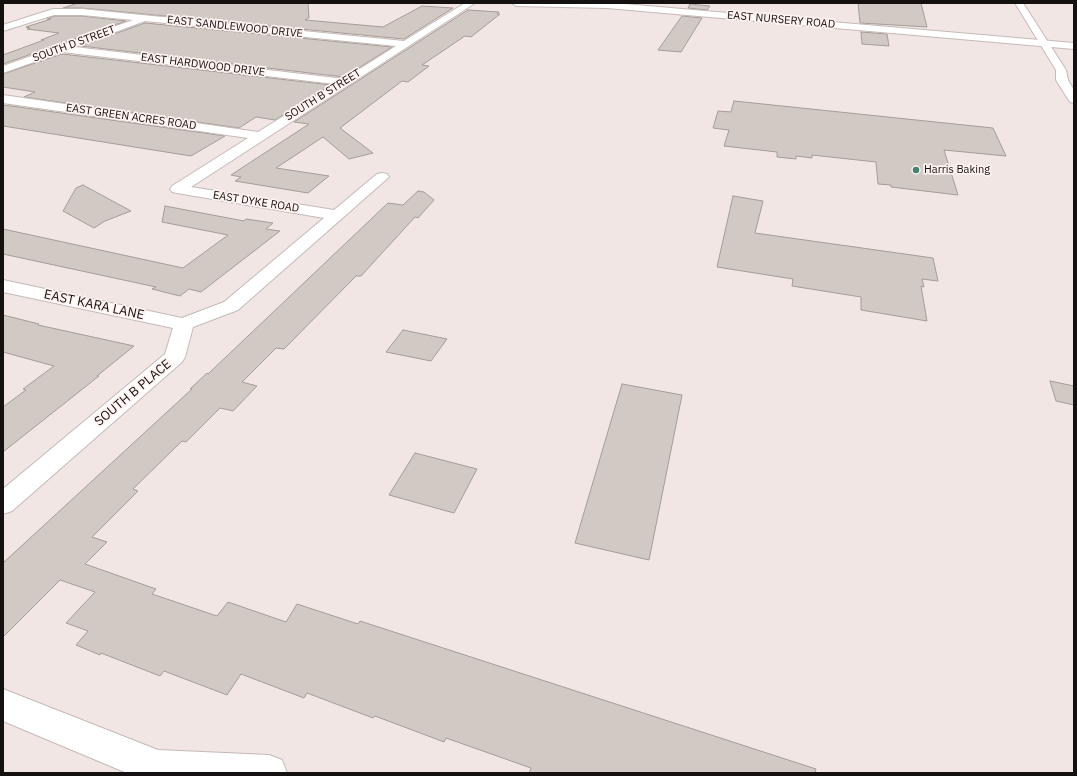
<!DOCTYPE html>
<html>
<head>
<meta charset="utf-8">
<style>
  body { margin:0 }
  #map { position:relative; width:1077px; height:776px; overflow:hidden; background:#f1e6e3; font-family:"IBM Plex Sans",sans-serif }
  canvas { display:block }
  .frame { position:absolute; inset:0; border:4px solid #151110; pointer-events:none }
</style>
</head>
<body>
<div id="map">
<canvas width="1077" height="776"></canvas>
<div class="frame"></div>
</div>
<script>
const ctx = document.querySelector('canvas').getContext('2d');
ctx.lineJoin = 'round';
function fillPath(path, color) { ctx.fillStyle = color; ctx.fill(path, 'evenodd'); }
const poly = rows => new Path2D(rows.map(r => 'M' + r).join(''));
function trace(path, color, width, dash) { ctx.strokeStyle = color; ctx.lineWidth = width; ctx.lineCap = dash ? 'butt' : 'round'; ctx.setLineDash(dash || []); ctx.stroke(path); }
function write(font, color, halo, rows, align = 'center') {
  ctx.font = font + ' "IBM Plex Sans",sans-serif'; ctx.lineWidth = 3.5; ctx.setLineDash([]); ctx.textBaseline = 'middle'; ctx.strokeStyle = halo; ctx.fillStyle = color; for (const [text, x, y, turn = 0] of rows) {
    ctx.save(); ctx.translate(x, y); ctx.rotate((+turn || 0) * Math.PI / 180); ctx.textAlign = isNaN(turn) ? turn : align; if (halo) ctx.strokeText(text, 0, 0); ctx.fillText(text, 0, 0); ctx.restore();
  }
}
const building = poly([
  [78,3,308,3,309,18,305,20,383,27,422,6,453,8,404,39,82,8,63,8,78,3],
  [858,3,921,3,927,27,860,23,858,3],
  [690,4,710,6,707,10,688,8,690,4],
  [468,10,499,12,497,14,500,14,471,37,465,36,422,65,429,66,408,82,402,81,340,128,373,153,349,159,323,137,276,168,329,176,308,193,235,181,241,177,231,175,309,124,294,122,468,10],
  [54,16,82,16,126,21,3,64,3,55,44,40,41,40,59,33,27,29,30,28,26,27,51,19,47,19,54,16],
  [682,16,702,18,681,52,658,50,682,16],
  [145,23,392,47,344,77,81,46,145,23],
  [861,32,887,34,889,46,862,44,861,32],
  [62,54,331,85,275,120,256,117,239,128,24,97,35,92,3,87,3,74,62,54],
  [734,101,993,128,1006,156,944,150,958,195,891,187,891,185,878,184,876,162,812,155,812,158,796,156,796,159,777,157,777,152,724,146,729,130,713,128,718,111,731,112,734,101],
  [3,105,4,105,225,136,191,156,3,126,3,105],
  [83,185,131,211,105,221,94,228,63,211,76,188,83,185],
  [418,191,424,192,434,200,418,218,415,217,361,276,356,276,284,349,276,348,242,382,257,386,233,411,220,408,186,442,182,441,133,489,138,491,92,537,107,542,85,564,156,589,152,594,217,616,228,602,286,622,297,604,358,624,360,621,816,769,815,773,529,773,531,768,446,738,444,742,375,716,373,718,307,693,304,698,241,674,227,695,164,671,160,676,101,653,100,655,76,645,88,631,66,623,95,592,60,580,3,637,3,563,192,389,190,389,207,373,208,374,388,203,403,205,418,191],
  [733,196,763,201,755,233,933,258,938,281,922,279,924,287,921,286,927,321,861,310,861,297,792,286,793,279,717,267,733,196],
  [165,206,244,221,246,219,273,223,266,229,280,231,201,292,189,289,180,296,152,289,156,287,3,254,3,229,183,268,228,235,162,222,165,206],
  [3,315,39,324,38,325,134,346,97,376,99,376,3,452,3,407,26,390,23,389,54,366,3,352,3,315],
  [403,330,447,339,431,361,386,352,403,330],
  [1050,381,1074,386,1074,405,1056,401,1050,381],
  [622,384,682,395,649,560,575,543,622,384],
  [415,453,477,469,454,513,389,495,415,453]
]);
fillPath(building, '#d1c9c3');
trace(building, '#a49c96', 1);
const minor = poly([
  [465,3,475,3,191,187,334,210,377,174,382,173,387,174,389,177,238,310,193,327,185,357,182,362,12,511,3,514,3,489,165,354,173,328,3,292,3,280,182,318,224,302,324,218,177,193,172,192,170,189,172,186,248,138,3,103,3,95,258,132,335,84,62,52,3,73,3,66,133,20,82,15,54,15,3,31,3,25,53,9,82,9,404,41,465,3],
  [145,21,396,46,344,79,75,47,145,21],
  [512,3,613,3,1074,43,1074,49,607,8,516,6,512,3],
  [3,689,158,750,269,755,282,760,287,773,127,773,3,721,3,689]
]);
const major = poly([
  [1015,3,1023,3,1066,70,1068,80,1074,90,1074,103,1070,102,1056,80,1056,70,1015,3]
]);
trace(minor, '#c5bab8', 2);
trace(major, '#c5bab8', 2);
fillPath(minor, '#fff');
fillPath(major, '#fff');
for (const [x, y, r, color] of [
  [916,170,4,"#438475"]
]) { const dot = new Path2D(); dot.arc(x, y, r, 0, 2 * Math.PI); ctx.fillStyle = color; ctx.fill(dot); trace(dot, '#fef3f0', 1.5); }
write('11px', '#151110', '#fef3f0', [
  ["EAST NURSERY ROAD",781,20,5],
  ["EAST SANDLEWOOD DRIVE",235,27,6],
  ["SOUTH D STREET",74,44,-20],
  ["EAST HARDWOOD DRIVE",203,65,7],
  ["SOUTH B STREET",323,95,-32],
  ["EAST GREEN ACRES ROAD",131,117,8],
  ["EAST DYKE ROAD",256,202,9]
]);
write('11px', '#151110', '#fef3f0', [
  ["Harris Baking",924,170]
], 'left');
write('13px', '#151110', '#fef3f0', [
  ["EAST KARA LANE",94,305,12],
  ["SOUTH B PLACE",133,393,-40]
]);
</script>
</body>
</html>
